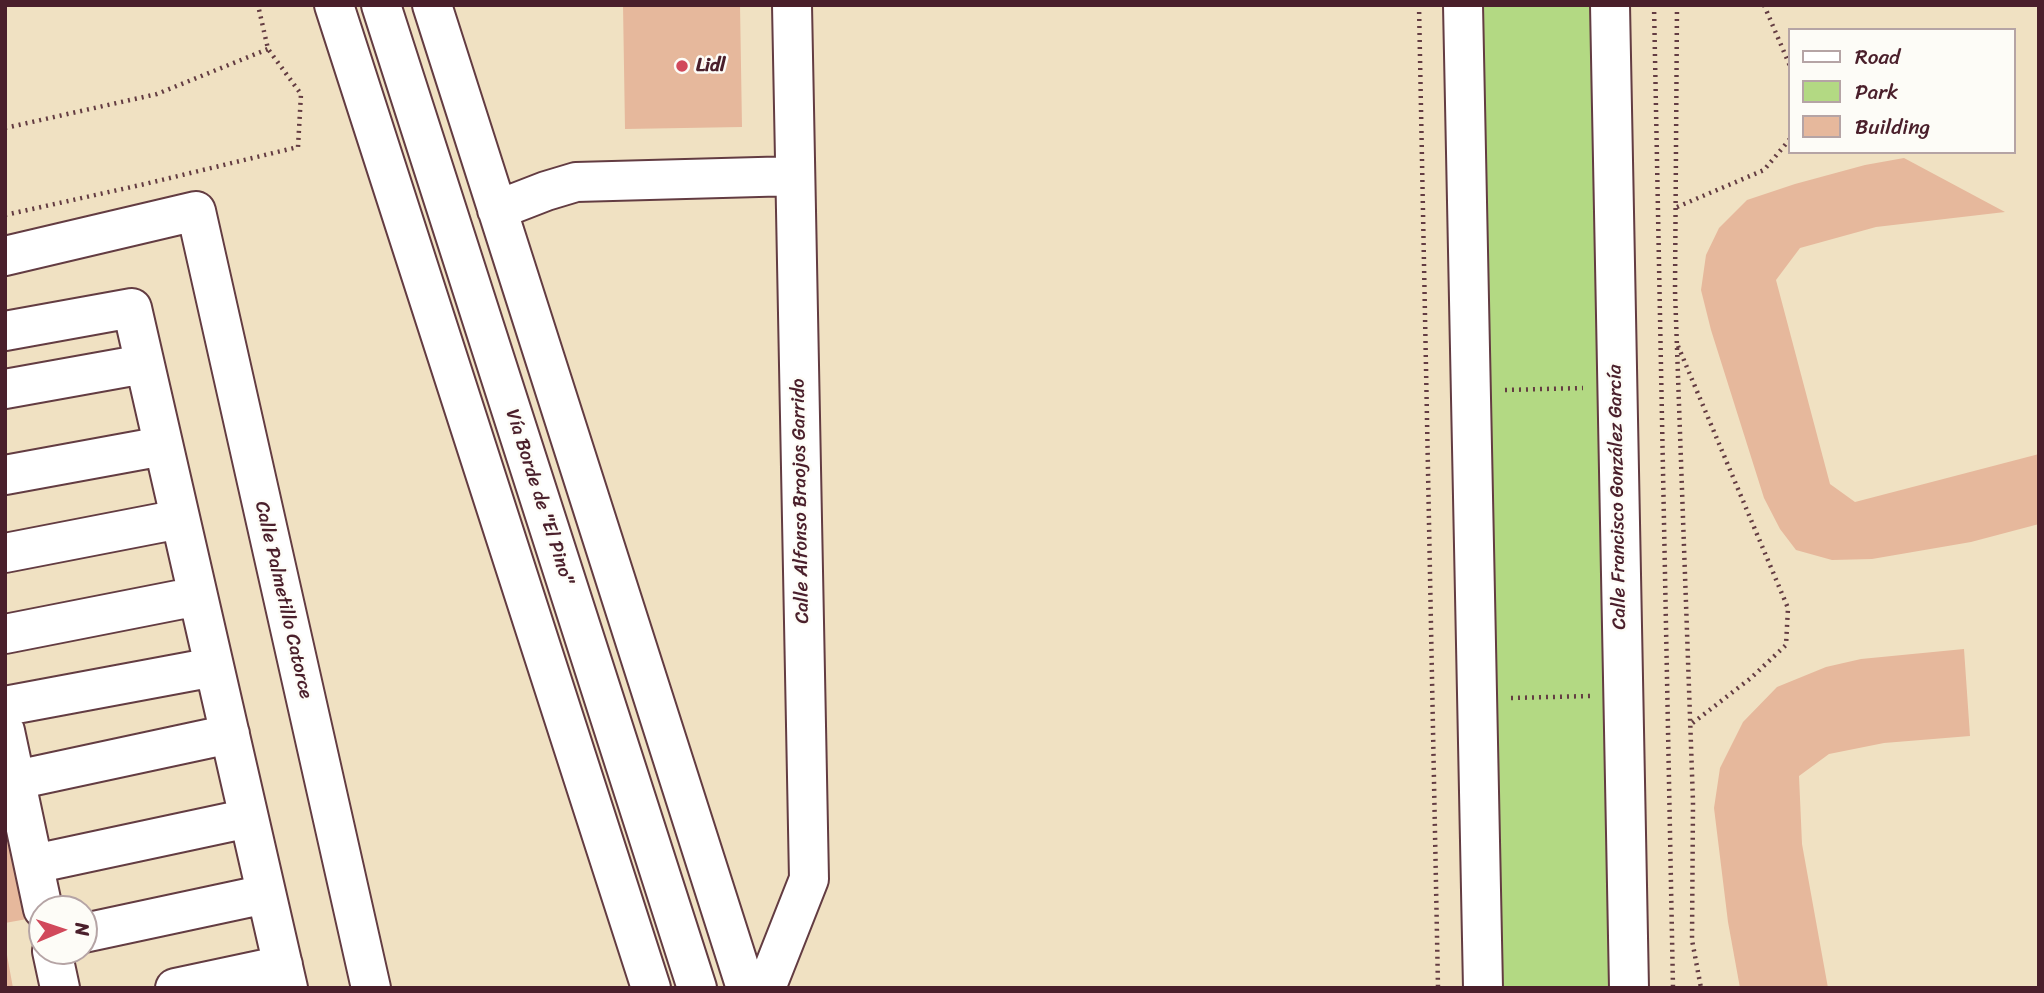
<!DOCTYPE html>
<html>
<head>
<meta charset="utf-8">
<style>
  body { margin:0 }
  #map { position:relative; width:2044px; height:993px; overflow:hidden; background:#f0e1c2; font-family:Sriracha,sans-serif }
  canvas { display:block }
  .frame { position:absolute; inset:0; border:7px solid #4a1f2b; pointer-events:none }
  .legend { position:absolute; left:1788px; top:28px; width:228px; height:126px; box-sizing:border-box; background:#fdfcf7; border:2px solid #b5a4a5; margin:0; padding:9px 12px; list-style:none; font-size:21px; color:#4a1f2b }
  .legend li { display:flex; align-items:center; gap:14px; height:35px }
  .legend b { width:35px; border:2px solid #b5a4a5 }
  .north { position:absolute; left:28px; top:895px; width:70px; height:70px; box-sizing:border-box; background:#fdfcf7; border:2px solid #b5a4a5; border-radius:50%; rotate:88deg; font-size:19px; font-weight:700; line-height:28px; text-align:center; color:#4a1f2b }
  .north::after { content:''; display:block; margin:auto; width:24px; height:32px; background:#d1495b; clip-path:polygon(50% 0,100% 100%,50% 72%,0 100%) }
</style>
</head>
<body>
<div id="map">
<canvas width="2044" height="993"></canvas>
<div class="frame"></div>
<ul class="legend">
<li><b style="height:9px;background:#fff"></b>Road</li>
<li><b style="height:19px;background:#b3d983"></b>Park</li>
<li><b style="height:19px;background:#e6b89c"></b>Building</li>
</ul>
<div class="north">N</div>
</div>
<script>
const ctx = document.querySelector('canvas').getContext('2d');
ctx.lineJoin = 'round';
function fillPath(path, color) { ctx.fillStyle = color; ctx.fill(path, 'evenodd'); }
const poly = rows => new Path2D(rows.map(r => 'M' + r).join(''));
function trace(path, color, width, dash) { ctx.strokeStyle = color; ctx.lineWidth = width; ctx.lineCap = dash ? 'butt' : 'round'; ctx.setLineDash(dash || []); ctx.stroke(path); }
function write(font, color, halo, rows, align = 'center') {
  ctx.font = font + ' Sriracha,sans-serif'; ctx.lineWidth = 5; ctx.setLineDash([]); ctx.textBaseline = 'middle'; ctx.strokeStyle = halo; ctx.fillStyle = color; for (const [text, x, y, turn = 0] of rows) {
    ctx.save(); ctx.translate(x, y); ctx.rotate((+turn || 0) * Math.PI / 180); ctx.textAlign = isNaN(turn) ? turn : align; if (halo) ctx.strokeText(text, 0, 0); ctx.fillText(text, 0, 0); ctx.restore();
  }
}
fillPath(poly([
  [1464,5,1611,5,1629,988,1483,988]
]), '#b3d983');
fillPath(poly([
  [623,5,740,5,742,127,625,129],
  [1904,158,2005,212,1876,227,1800,248,1776,280,1830,484,1855,502,2039,454,2039,524,1971,542,1872,559,1832,560,1796,550,1780,529,1764,498,1711,330,1701,290,1706,255,1719,228,1747,200,1795,184,1865,165],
  [1964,649,1970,736,1884,743,1829,754,1799,776,1802,844,1828,988,1740,988,1728,922,1714,808,1720,768,1743,722,1777,687,1826,667,1861,659],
  [5,817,27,919,5,923],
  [5,955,7,955,13,988,5,988]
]), '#e6b89c');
const minor = poly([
  [432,5,746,988],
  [1463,5,1483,988],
  [1610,5,1629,988],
  [497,210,546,191,576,182,795,176],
  [5,256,196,211,371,988],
  [5,331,132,308,288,988],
  [5,389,144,364],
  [5,475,163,446],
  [5,553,180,519],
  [5,634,198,596],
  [5,706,214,667],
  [5,731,43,909],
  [16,780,230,734],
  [34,864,249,818],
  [84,933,266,894],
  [52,951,60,988],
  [175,988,283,965],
  [766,988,809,879,792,5]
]);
const major = poly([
  [334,5,651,988],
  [381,5,697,988]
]);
trace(minor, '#633c42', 42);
trace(major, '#633c42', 42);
trace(poly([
  [1419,5,1438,988],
  [1654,5,1673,988],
  [1677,5,1675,291,1693,802,1692,940,1701,988],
  [1764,5,1790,66],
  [5,128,157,94,268,49],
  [1677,207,1764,170,1790,139],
  [5,215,145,184,298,147,301,94,268,49,258,5],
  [1678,346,1788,608,1786,645,1751,678,1690,725],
  [1505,390,1583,388],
  [1511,698,1590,696]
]), '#633c42', 4.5, [2, 5]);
trace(minor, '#fff', 38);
trace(major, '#fff', 38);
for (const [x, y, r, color] of [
  [682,66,7,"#d1495b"]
]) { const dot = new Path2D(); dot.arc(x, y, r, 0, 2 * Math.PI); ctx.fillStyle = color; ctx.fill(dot); trace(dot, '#fdfcf7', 2.5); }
write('bold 19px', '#4a1f2b', '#fdfcf7', [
  ["Lidl",696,66]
], 'left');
write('19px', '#4a1f2b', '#fdfcf7', [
  ["Vía Borde de \"El Pino\"",539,497,72],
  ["Calle Francisco González García",1618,497,-91],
  ["Calle Alfonso Braojos Garrido",801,501,-91],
  ["Calle Palmetillo Catorce",283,600,77]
]);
</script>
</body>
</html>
